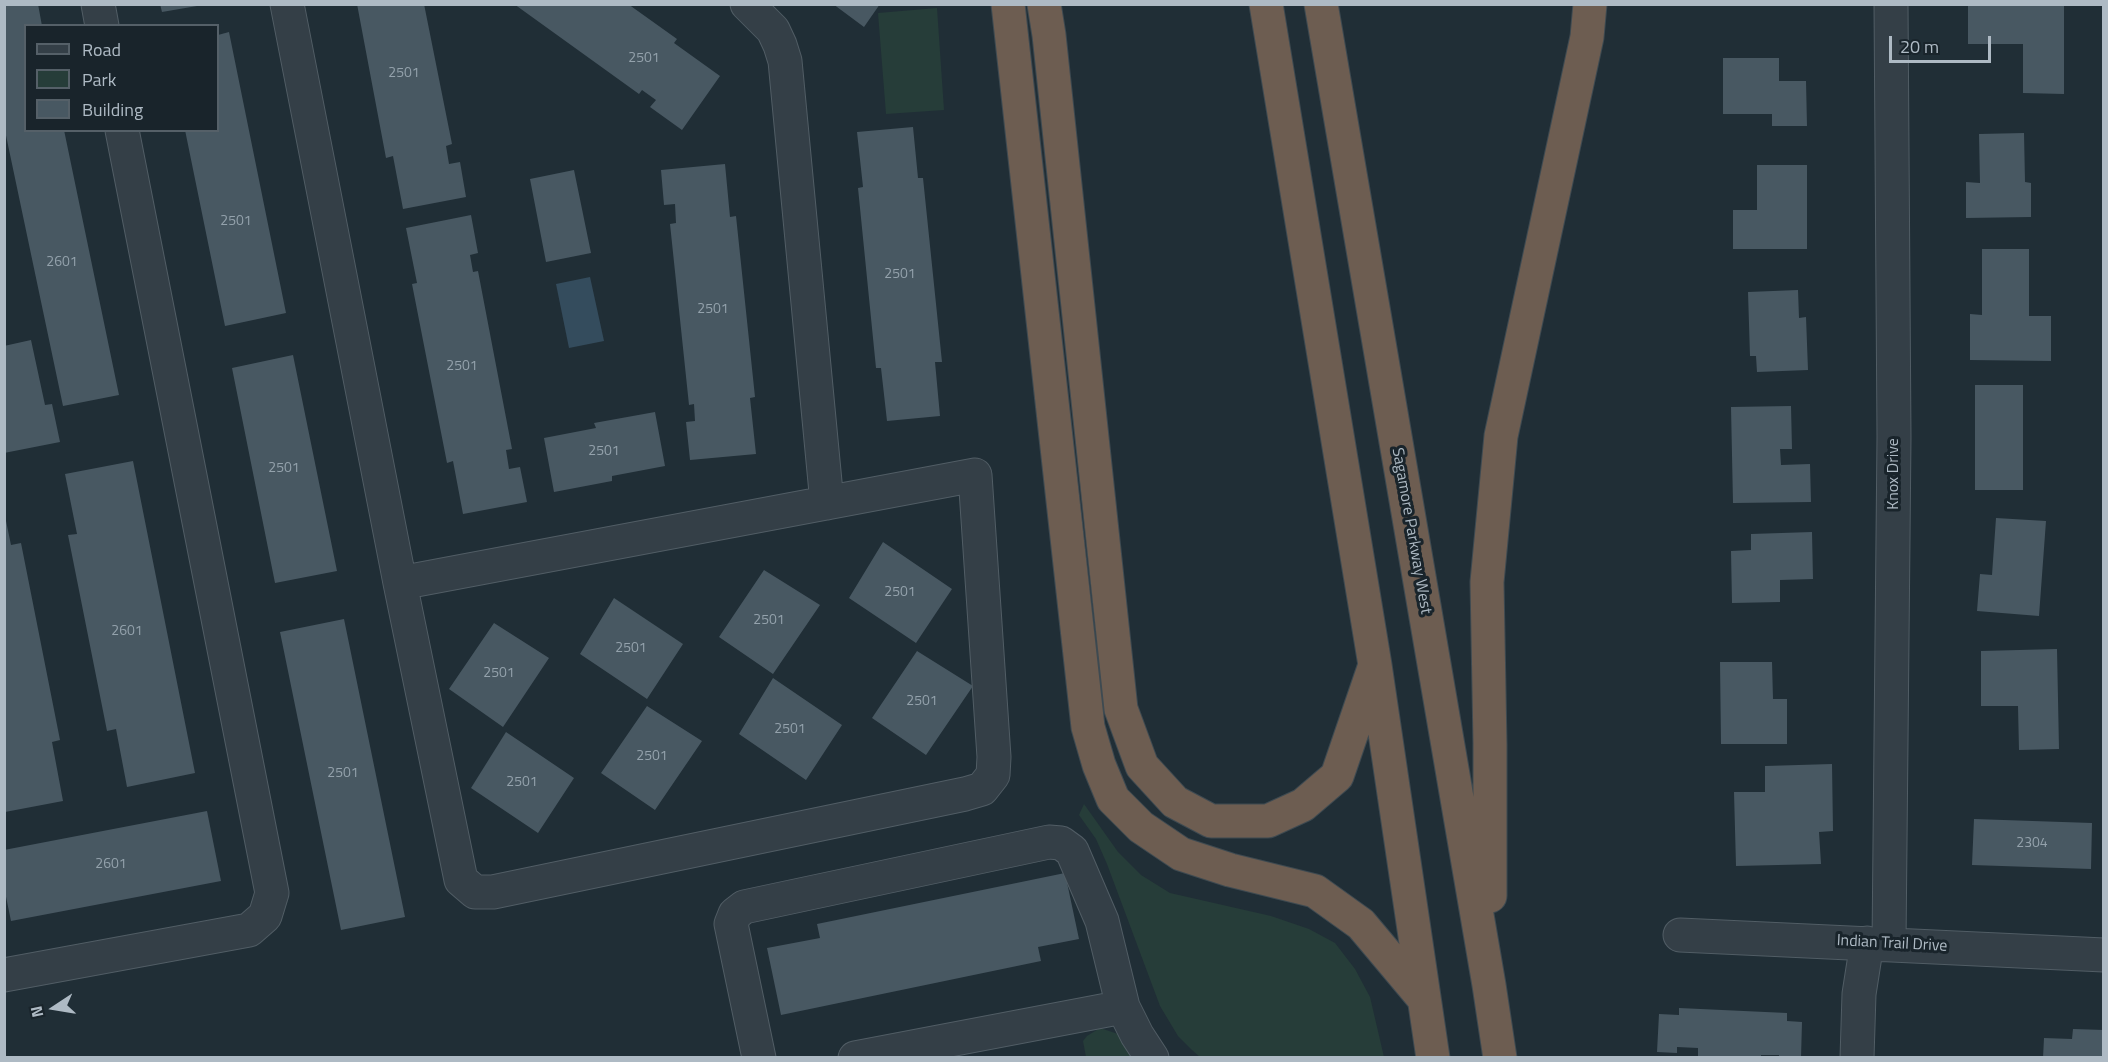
<!DOCTYPE html>
<html>
<head>
<meta charset="utf-8">
<style>
  body { margin:0 }
  #map { position:relative; width:2108px; height:1062px; overflow:hidden; background:#202e36; font-family:"Titillium Web",sans-serif }
  canvas { display:block }
  .frame { position:absolute; inset:0; border:6px solid #aebac4; pointer-events:none }
  .legend { position:absolute; left:24px; top:24px; width:195px; height:108px; box-sizing:border-box; background:#19242b; border:2px solid #556068; margin:0; padding:8px 10px; list-style:none; font-size:18px; color:#aebac4 }
  .legend li { display:flex; align-items:center; gap:12px; height:30px }
  .legend b { width:30px; border:2px solid #556068 }
  .north { position:absolute; left:24px; top:978px; width:60px; height:60px; -webkit-text-stroke:4px #19242b; paint-order:stroke; rotate:258deg; font-size:16px; font-weight:700; line-height:24px; text-align:center; color:#aebac4 }
  .north::after { content:''; display:block; margin:auto; width:21px; height:27px; background:#aebac4; clip-path:polygon(50% 0,100% 100%,50% 72%,0 100%) }
  .scale { position:absolute; left:1889px; top:36px; width:102px; height:27px; box-sizing:border-box; border:3px solid #aebac4; border-top:0; padding-left:8px; font-size:18px; line-height:21px; white-space:nowrap; color:#aebac4; -webkit-text-stroke:4px #19242b; paint-order:stroke }
</style>
</head>
<body>
<div id="map">
<canvas width="2108" height="1062"></canvas>
<div class="frame"></div>
<ul class="legend">
<li><b style="height:8px;background:#343f47"></b>Road</li>
<li><b style="height:16px;background:#263d39"></b>Park</li>
<li><b style="height:16px;background:#485862"></b>Building</li>
</ul>
<div class="north">N</div>
<div class="scale">20 m</div>
</div>
<script>
const ctx = document.querySelector('canvas').getContext('2d');
ctx.lineJoin = 'round';
function fillPath(path, color) { ctx.fillStyle = color; ctx.fill(path, 'evenodd'); }
const poly = rows => new Path2D(rows.map(r => 'M' + r).join(''));
function trace(path, color, width, dash) { ctx.strokeStyle = color; ctx.lineWidth = width; ctx.lineCap = dash ? 'butt' : 'round'; ctx.setLineDash(dash || []); ctx.stroke(path); }
function write(font, color, halo, rows, align = 'center') {
  ctx.font = font + ' "Titillium Web",sans-serif'; ctx.lineWidth = 6; ctx.setLineDash([]); ctx.textBaseline = 'middle'; ctx.strokeStyle = halo; ctx.fillStyle = color; for (const [text, x, y, turn = 0] of rows) {
    ctx.save(); ctx.translate(x, y); ctx.rotate((+turn || 0) * Math.PI / 180); ctx.textAlign = isNaN(turn) ? turn : align; if (halo) ctx.strokeText(text, 0, 0); ctx.fillText(text, 0, 0); ctx.restore();
  }
}
fillPath(poly([
  [937,8,944,110,886,114,878,13],
  [1084,804,1118,852,1141,875,1170,893,1271,916,1309,929,1335,943,1355,969,1370,997,1384,1057,1201,1058,1192,1050,1178,1036,1160,1006,1107,864,1096,839,1079,815],
  [1100,1028,1121,1035,1138,1057,1086,1057,1083,1041,1087,1036]
]), '#263d39');
fillPath(poly([
  [590,277,604,341,569,348,556,284]
]), '#344c5d');
fillPath(poly([
  [4,4,38,4,42,26,26,26,26,130,64,130,119,395,63,406,4,126],
  [160,4,197,4,197,6,162,12],
  [357,4,424,4,452,144,446,146,449,164,460,162,466,197,403,209,393,156,386,158],
  [514,4,628,4,677,39,674,43,720,76,682,130,650,107,656,100,642,90,639,94],
  [833,4,880,4,864,27],
  [1968,4,2064,4,2064,94,2023,93,2023,44,1968,44],
  [229,32,286,313,225,326,185,130,218,130,218,35],
  [1723,58,1779,58,1779,81,1806,81,1807,126,1772,126,1772,114,1723,114],
  [913,127,918,178,923,178,942,362,935,362,940,416,887,421,881,368,876,368,858,188,863,187,857,132],
  [2024,133,2025,182,2031,183,2031,217,1966,218,1966,182,1980,183,1979,134],
  [725,164,730,217,736,216,755,397,750,398,756,454,690,460,686,422,695,421,694,404,689,405,670,224,676,223,675,204,664,205,661,170],
  [1757,165,1807,165,1807,249,1733,249,1733,210,1757,210],
  [574,170,591,253,546,262,530,179],
  [471,215,478,253,470,255,473,272,478,271,512,449,506,450,509,469,520,467,527,502,463,514,453,461,447,463,412,284,417,283,406,228],
  [1982,249,2029,249,2029,316,2051,316,2051,361,1970,360,1970,314,1982,315],
  [1798,290,1799,318,1806,317,1808,370,1757,372,1756,356,1750,356,1748,292],
  [31,340,45,405,52,404,60,442,4,453,4,346],
  [293,355,337,571,275,583,232,368],
  [1975,385,2023,385,2023,490,1975,490],
  [1791,406,1792,449,1780,449,1781,465,1810,464,1811,502,1733,503,1731,407],
  [655,412,665,466,612,476,612,481,554,492,544,438,596,428,594,423],
  [133,461,195,773,127,787,116,729,107,731,68,535,77,534,65,474],
  [5,516,11,545,21,543,60,740,52,742,63,801,5,812],
  [1996,518,2046,521,2039,616,1977,611,1980,574,1992,575],
  [1812,532,1813,579,1780,580,1780,602,1732,603,1731,551,1751,550,1751,534],
  [883,542,952,589,916,643,849,598],
  [764,570,820,605,773,674,719,637],
  [614,598,683,644,647,699,580,654],
  [344,619,405,917,341,930,280,632],
  [494,623,549,658,503,727,449,689],
  [2057,649,2059,749,2019,750,2018,706,1981,706,1981,651],
  [917,651,973,686,926,755,872,718],
  [1720,662,1772,662,1773,699,1787,699,1787,744,1721,744],
  [773,678,842,725,806,780,739,734],
  [647,706,702,741,655,810,601,773],
  [506,732,574,778,538,833,471,788],
  [1832,764,1833,831,1819,832,1821,864,1736,866,1734,792,1765,792,1765,766],
  [207,811,221,881,11,921,4,887,4,850],
  [1974,819,2092,823,2091,869,1972,865],
  [1065,873,1079,939,1038,947,1041,961,781,1015,767,948,820,938,817,924],
  [1679,1008,1787,1013,1787,1021,1802,1022,1801,1058,1779,1058,1779,1055,1761,1055,1761,1058,1698,1058,1698,1048,1677,1047,1677,1053,1657,1052,1659,1014,1679,1015],
  [2073,1029,2104,1030,2104,1058,2043,1058,2044,1038,2072,1039]
]), '#485862');
const minor = poly([
  [98,4,102,26],
  [287,4,400,583,461,880,475,892,493,892,965,794,982,789,993,775,994,757,975,475,400,583],
  [747,4,773,30,780,45,785,61,827,503],
  [1680,935,2104,955],
  [1889,944,1894,437,1891,4],
  [4,975,249,930,265,916,272,893,122,130],
  [1123,1007,1137,1035,1152,1058],
  [759,1058,731,924,735,914,744,907,1049,842,1061,843,1072,851,1102,921,1123,1007,855,1058],
  [1857,1058,1859,994,1867,943]
]);
const highway = poly([
  [1008,4,1088,727,1099,765,1113,799,1141,827,1181,854,1230,870,1315,891,1361,924,1424,999],
  [1044,4,1049,35,1121,709,1142,766,1175,802,1211,821,1268,821,1303,805,1337,776,1375,665],
  [1266,4,1375,665,1433,1058],
  [1321,4,1489,985,1500,1058],
  [1490,896,1490,744,1487,582,1501,436,1587,37,1590,4]
]);
trace(minor, '#515d65', 35);
trace(highway, '#3e4a51', 35);
trace(minor, '#343f47', 33);
trace(highway, '#6d5d51', 33);
write('14px', '#94a2ac', null, [
  ["2501",644,59],
  ["2501",404,74],
  ["2501",236,222],
  ["2601",62,263],
  ["2501",900,275],
  ["2501",713,310],
  ["2501",462,367],
  ["2501",604,452],
  ["2501",284,469],
  ["2501",900,593],
  ["2501",769,621],
  ["2601",127,632],
  ["2501",631,649],
  ["2501",499,674],
  ["2501",922,702],
  ["2501",790,730],
  ["2501",652,757],
  ["2501",343,774],
  ["2501",522,783],
  ["2304",2032,844],
  ["2601",111,865]
]);
write('16px', '#aebac4', '#19242b', [
  ["Knox Drive",1894,474,-90],
  ["Sagamore Parkway West",1411,531,80],
  ["Indian Trail Drive",1892,944,3]
]);
</script>
</body>
</html>
